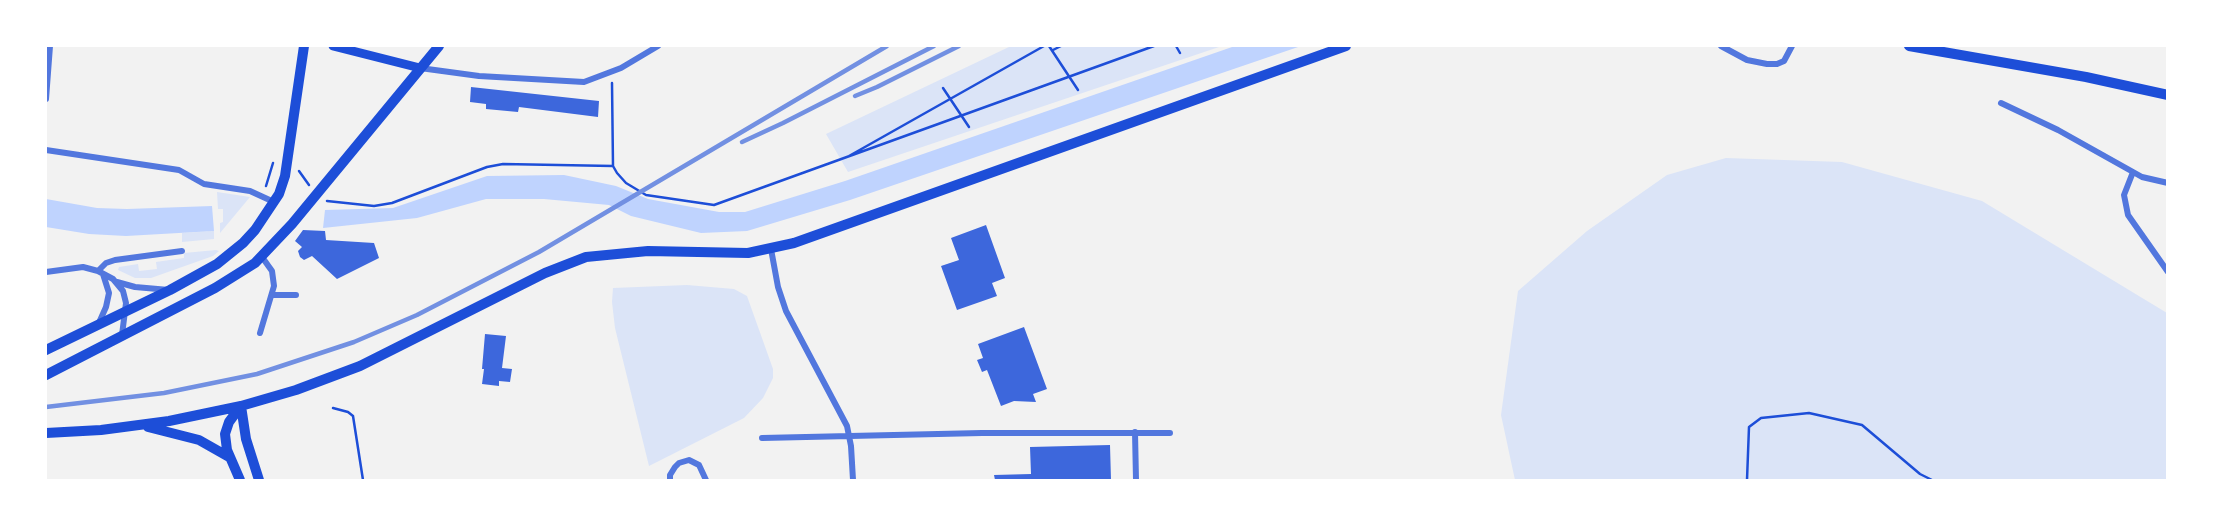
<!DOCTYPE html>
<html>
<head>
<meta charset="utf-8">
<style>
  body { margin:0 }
  #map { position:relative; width:2213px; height:526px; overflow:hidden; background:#f2f2f2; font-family:Overpass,sans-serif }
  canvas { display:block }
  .frame { position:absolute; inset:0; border:47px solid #fff; pointer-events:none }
</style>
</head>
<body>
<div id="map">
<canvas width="2213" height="526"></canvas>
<div class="frame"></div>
</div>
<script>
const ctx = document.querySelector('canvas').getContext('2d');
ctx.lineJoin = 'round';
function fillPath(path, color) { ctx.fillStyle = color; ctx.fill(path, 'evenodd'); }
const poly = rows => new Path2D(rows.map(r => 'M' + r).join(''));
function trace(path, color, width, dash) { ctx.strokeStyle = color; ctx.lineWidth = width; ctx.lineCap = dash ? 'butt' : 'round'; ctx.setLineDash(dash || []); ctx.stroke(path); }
fillPath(poly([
  [1011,46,1222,46,848,172,826,134],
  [1726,158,1842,162,1982,201,2167,313,2167,480,1515,480,1501,415,1518,291,1587,231,1667,175],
  [217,192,250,197,220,233,220,223,223,222,223,209,218,209],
  [214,231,214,239,182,242,182,233],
  [216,250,219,251,213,256,151,278,135,278,118,270,119,267,138,264,139,271,157,269,156,262,184,258,184,253],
  [687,285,734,289,747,296,773,369,773,378,763,398,744,418,649,466,615,328,612,302,613,288]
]), '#dbe4f7');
fillPath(poly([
  [1235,46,1301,46,850,200,747,231,701,233,631,216,609,205,544,199,486,199,417,218,323,228,325,210,393,208,487,176,564,175,616,186,648,199,719,212,745,212,845,181],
  [46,199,97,208,127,209,212,206,214,231,126,236,89,234,46,227]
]), '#bfd3fe');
fillPath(poly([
  [471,87,599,101,598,117,519,107,518,112,486,109,486,104,470,102],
  [986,225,1005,278,992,283,997,296,957,310,941,266,959,260,951,238],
  [303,230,325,231,326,240,374,243,379,258,337,279,312,256,304,260,300,257,298,251,302,247,295,241],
  [1024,327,1047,389,1033,394,1036,402,1014,401,1001,406,987,370,982,372,977,360,983,358,978,344],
  [485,334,506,336,502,368,512,369,510,382,499,381,499,386,482,384,484,369,482,369],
  [1110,445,1111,480,995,480,994,475,1031,474,1030,447]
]), '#3d67dc');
trace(poly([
  [1049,46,1078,90],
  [1176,46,1180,53],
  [1053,50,1061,46],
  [612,83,613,166,617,173,626,183,646,195,714,205,1154,46],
  [943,88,969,127],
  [849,156,1044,46],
  [299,171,309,185],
  [266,186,273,163],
  [327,201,374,206,392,203,487,167,503,164,613,166],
  [333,408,348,412,353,416,363,480],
  [1747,480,1749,427,1761,418,1809,413,1862,425,1920,474,1932,480]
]), '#1d4ed8', 2.5);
trace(poly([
  [1721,46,1747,60,1767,64,1777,64,1784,61,1792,46],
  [420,68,479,76,584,82,621,68,658,46],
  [46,99,50,46],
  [2001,103,2058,130,2142,177,2168,183],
  [46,150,179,170,204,184,250,191,274,202],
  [2133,172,2124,195,2128,215,2168,272],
  [771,249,778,287,786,311,847,426,851,446,853,480],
  [98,271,106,263,115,260,182,251],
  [46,272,83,267,98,271,113,279,123,291,126,303,122,335],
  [117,282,135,287,169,290],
  [272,295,296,295],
  [98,325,106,307,109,293,103,274],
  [260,333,274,286,272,271,262,257],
  [1135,432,1136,480],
  [762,438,982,433,1170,433],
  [670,480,670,475,675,467,679,463,689,460,699,465,706,480]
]), '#5277de', 6);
trace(poly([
  [333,46,420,68]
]), '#1d4ed8', 9);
trace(poly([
  [1909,46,2086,77,2168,95],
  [46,350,170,290,217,264,243,243,255,230,279,194,285,176,304,46],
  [46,375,215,288,255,263,292,224,439,46],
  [241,406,246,439,259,480],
  [148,427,199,440,229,457],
  [46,433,101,430,169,421,241,406,296,390,360,366,545,273,586,257,648,251,748,253,794,243,1346,46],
  [240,480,227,450,225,434,229,422,240,407]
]), '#1d4ed8', 10);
trace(poly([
  [855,96,877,87,959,46],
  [742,142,783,123,934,46],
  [46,407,164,393,257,374,354,342,417,315,539,252,887,46]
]), '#7290e2', 4.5);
</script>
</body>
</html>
